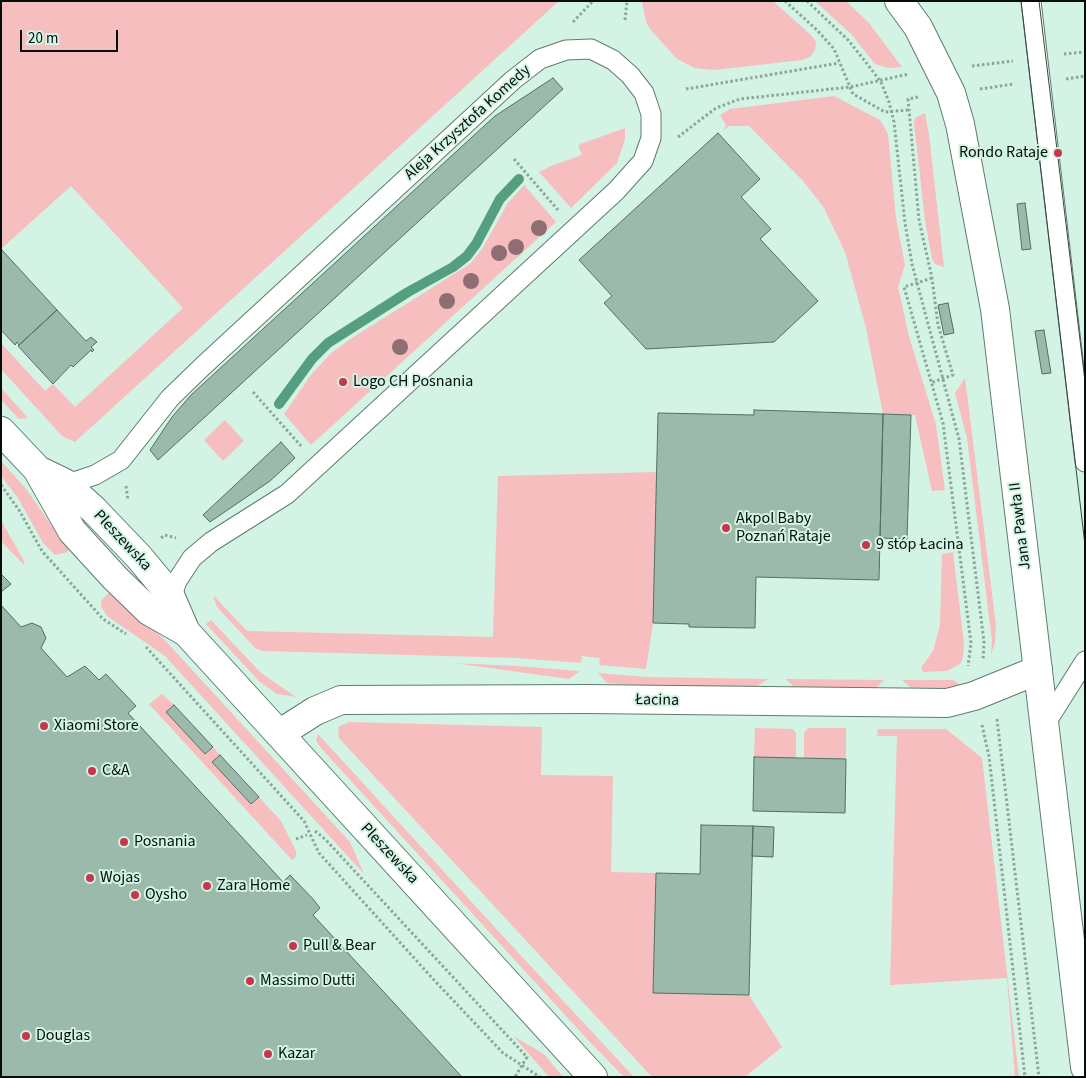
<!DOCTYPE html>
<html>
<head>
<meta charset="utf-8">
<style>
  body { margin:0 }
  #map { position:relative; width:1086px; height:1078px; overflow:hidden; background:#d3f3e4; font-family:"Source Sans 3",sans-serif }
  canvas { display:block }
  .frame { position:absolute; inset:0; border:2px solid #040f0a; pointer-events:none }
  .scale { position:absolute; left:20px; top:30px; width:98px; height:22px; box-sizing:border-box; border:2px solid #040f0a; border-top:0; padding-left:6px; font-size:15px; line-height:18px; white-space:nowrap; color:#040f0a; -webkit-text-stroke:4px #d3f3e4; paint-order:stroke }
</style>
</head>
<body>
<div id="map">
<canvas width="1086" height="1078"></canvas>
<div class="frame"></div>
<div class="scale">20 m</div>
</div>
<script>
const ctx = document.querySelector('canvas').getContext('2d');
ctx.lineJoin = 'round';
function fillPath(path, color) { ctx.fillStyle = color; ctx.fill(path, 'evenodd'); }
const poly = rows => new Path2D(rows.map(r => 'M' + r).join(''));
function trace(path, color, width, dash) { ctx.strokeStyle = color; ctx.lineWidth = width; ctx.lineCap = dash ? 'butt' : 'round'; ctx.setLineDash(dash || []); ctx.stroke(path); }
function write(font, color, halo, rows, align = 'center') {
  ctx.font = font + ' "Source Sans 3",sans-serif'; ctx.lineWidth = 4; ctx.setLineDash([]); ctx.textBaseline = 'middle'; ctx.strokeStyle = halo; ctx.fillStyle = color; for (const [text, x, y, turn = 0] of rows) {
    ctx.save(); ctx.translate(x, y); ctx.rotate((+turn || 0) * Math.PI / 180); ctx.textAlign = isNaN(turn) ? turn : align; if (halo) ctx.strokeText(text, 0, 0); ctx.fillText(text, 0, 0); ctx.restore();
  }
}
fillPath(poly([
  [1,1,559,1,75,442,62,436,1,369,1,343,45,391,53,384,75,407,183,308,71,186,1,249],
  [642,1,773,1,812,36,816,42,815,50,811,56,802,60,714,70,694,68,676,58,650,29,646,22],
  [815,1,846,1,869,23,902,67,888,68,875,64,852,35],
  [834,96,880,120,888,134,896,218,905,265,898,287,909,336,936,425,945,490,932,491,915,415,883,414,866,328,845,252,824,208,803,181,749,126,729,126,723,131,726,125,720,115,730,109],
  [925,113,929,135,944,267,935,264,932,259,925,220,914,123,915,118],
  [625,128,625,139,617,163,571,208,539,172,551,166,582,155,578,145],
  [524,185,556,222,311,445,284,414,311,375,331,353,355,336,470,264,482,249,508,203],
  [965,378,996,625,995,643,991,654,992,641,967,438,955,393],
  [1,388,28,418,19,419,1,400],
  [225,420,244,441,223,461,204,440],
  [1,461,27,490,53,528,71,548,67,552,55,555,43,543,18,498,1,476],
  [657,472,653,623,646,669,599,665,600,658,582,656,581,663,517,658,262,651,255,648,217,607,214,599,214,596,247,631,493,637,498,476],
  [1,520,24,561,24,565,1,541],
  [953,552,964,644,963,658,960,664,947,671,923,672,921,668,933,651,940,625,942,554],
  [110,591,135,616,162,637,350,842,364,874,165,656,107,616,101,606,102,600],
  [211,620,261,673,296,697,277,694,260,682,206,624],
  [453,663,517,666,580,671,569,679],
  [598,673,646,677,768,679,754,688,646,686,607,683],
  [786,679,884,680,875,689,795,688],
  [902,680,953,680,961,685,949,688,912,689],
  [162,694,174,705,166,712,205,754,213,747,220,755,212,762,251,804,259,797,281,821,296,851,296,857,292,860,149,704],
  [349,722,542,727,541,775,613,776,611,872,656,873,653,992,749,995,782,1047,745,1077,652,1077,339,738,338,727],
  [755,728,793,729,796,733,796,758,754,757],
  [808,728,846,728,846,759,804,758,804,733],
  [878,729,946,729,982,758,1019,1077,1015,1077,1007,978,890,985,897,736,877,736],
  [318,734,500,933,634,1077,624,1077,587,1039,320,747,316,740],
  [513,1036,544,1054,563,1077,549,1077]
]), '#f7bebf');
trace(poly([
  [279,404,312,359,328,343,408,292,453,267,467,256,476,244,500,199,519,179]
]), '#569e80', 10);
const building = poly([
  [553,78,563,89,158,460,150,450,172,417,191,395,495,116,553,78],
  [718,133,760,179,741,197,771,229,760,239,818,301,774,342,646,349,604,303,612,296,579,260,718,133],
  [1025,203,1031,249,1022,250,1017,204,1025,203],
  [1,249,57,310,19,345,17,342,15,345,1,330,1,249],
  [948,303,954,333,944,335,938,305,948,303],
  [57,310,86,341,91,337,97,342,91,347,94,350,92,352,91,350,73,367,71,365,53,384,18,346,57,310],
  [1044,330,1051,373,1042,374,1035,331,1044,330],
  [754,410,883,414,879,580,756,577,755,628,689,627,689,624,653,623,658,413,754,415,754,410],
  [883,414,911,415,907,539,880,538,883,414],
  [281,442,295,458,270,481,210,522,203,515,281,442],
  [1,574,11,584,1,592,1,574],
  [1,605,21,627,32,623,41,627,46,638,41,648,67,677,85,666,99,680,106,674,136,706,128,713,283,882,290,875,313,899,320,908,313,915,462,1077,1,1077,1,605],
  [174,705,213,747,205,754,166,712,174,705],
  [220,755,259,797,251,804,212,762,220,755],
  [754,757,846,759,845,813,753,811,754,757],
  [701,825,753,826,749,995,653,993,656,873,700,874,701,825],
  [753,826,774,827,773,857,752,856,753,826]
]);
fillPath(building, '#9bbaab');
trace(building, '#526f62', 1);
const service = poly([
  [1031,1,1085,462],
  [63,482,77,481,95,475,121,460,170,398,203,366,513,80,540,59,566,50,591,49,613,60,630,75,644,93,651,114,651,138,643,161,616,191,287,494,211,542,192,558,177,581,171,599],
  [1044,726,1085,661]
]);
const minor = poly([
  [1,431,37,469,72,531,115,578,149,611,186,632,593,1077],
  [38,470,63,482,94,510,139,557,169,593,186,632],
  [279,734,315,711,341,700,587,699,947,703,974,696,1038,670]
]);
const secondary = poly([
  [899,1,918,27,951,93,960,124,995,309,1085,1067]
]);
trace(service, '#5f7c6f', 21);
trace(minor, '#5f7c6f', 30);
trace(secondary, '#5f7c6f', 30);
trace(poly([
  [785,1,817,30,834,49,853,94,885,112,908,110],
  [807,1,848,40,864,60,881,82,889,102,894,122,905,223,912,264,959,439,984,642,983,660],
  [625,20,627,1],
  [573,22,593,1],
  [1064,54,1085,52],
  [972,66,1013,61],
  [1066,79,1085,76],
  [686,89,839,63],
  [980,89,1014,84],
  [918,97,908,99,919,220,932,278,938,325,953,375,930,383],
  [678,137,716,108,740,99,850,87,909,74],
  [514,159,558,210],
  [932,278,904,287,943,423,971,643,968,666],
  [253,392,301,446],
  [1,485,19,510,42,551,103,619,126,634],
  [126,486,128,500],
  [161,538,165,535,176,538],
  [146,647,304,821,319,853,434,980,503,1053,540,1077],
  [997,719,1039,1077],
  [982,725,989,756,1025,1077],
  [315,831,325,839,527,1057,515,1077],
  [296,839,307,835]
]), '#8da59a', 3, [2.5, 2.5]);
trace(service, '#fff', 19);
trace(minor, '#fff', 28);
trace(secondary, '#fff', 28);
trace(poly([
  [1021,1,1085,545],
  [1039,1,1085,381]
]), '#36463f', 1);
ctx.fillStyle = '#8e6e72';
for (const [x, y] of [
  [539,228],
  [516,247],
  [499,253],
  [471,281],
  [447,301],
  [400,347]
]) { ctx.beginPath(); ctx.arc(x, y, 8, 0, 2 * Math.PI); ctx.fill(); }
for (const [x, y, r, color] of [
  [1058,153,5,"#c7374a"],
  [343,382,5,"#c7374a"],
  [726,528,5,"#c7374a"],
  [866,545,5,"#c7374a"],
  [44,726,5,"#c7374a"],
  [92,771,5,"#c7374a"],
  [124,842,5,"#c7374a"],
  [90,878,5,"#c7374a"],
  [207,886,5,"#c7374a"],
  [135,895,5,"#c7374a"],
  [293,946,5,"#c7374a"],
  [250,981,5,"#c7374a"],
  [26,1036,5,"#c7374a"],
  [268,1054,5,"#c7374a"]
]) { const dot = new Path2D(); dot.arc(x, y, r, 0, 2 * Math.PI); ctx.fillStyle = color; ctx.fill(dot); trace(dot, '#d3f3e4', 2); }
write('16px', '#040f0a', '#d3f3e4', [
  ["Aleja Krzysztofa Komedy",468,123,-42],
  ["Jana Pawła II",1021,526,-97],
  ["Pleszewska",122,541,47],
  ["Łacina",657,701,1],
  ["Pleszewska",389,854,47]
]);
write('16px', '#040f0a', '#d3f3e4', [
  ["Rondo Rataje",1048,153,"right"],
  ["Logo CH Posnania",353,382],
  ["Akpol Baby",736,519],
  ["Poznań Rataje",736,537],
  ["9 stóp Łacina",876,545],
  ["Xiaomi Store",54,726],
  ["C&A",102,771],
  ["Posnania",134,842],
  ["Wojas",100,878],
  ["Zara Home",217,886],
  ["Oysho",145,895],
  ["Pull & Bear",303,946],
  ["Massimo Dutti",260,981],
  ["Douglas",36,1036],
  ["Kazar",278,1054]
], 'left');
</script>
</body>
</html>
